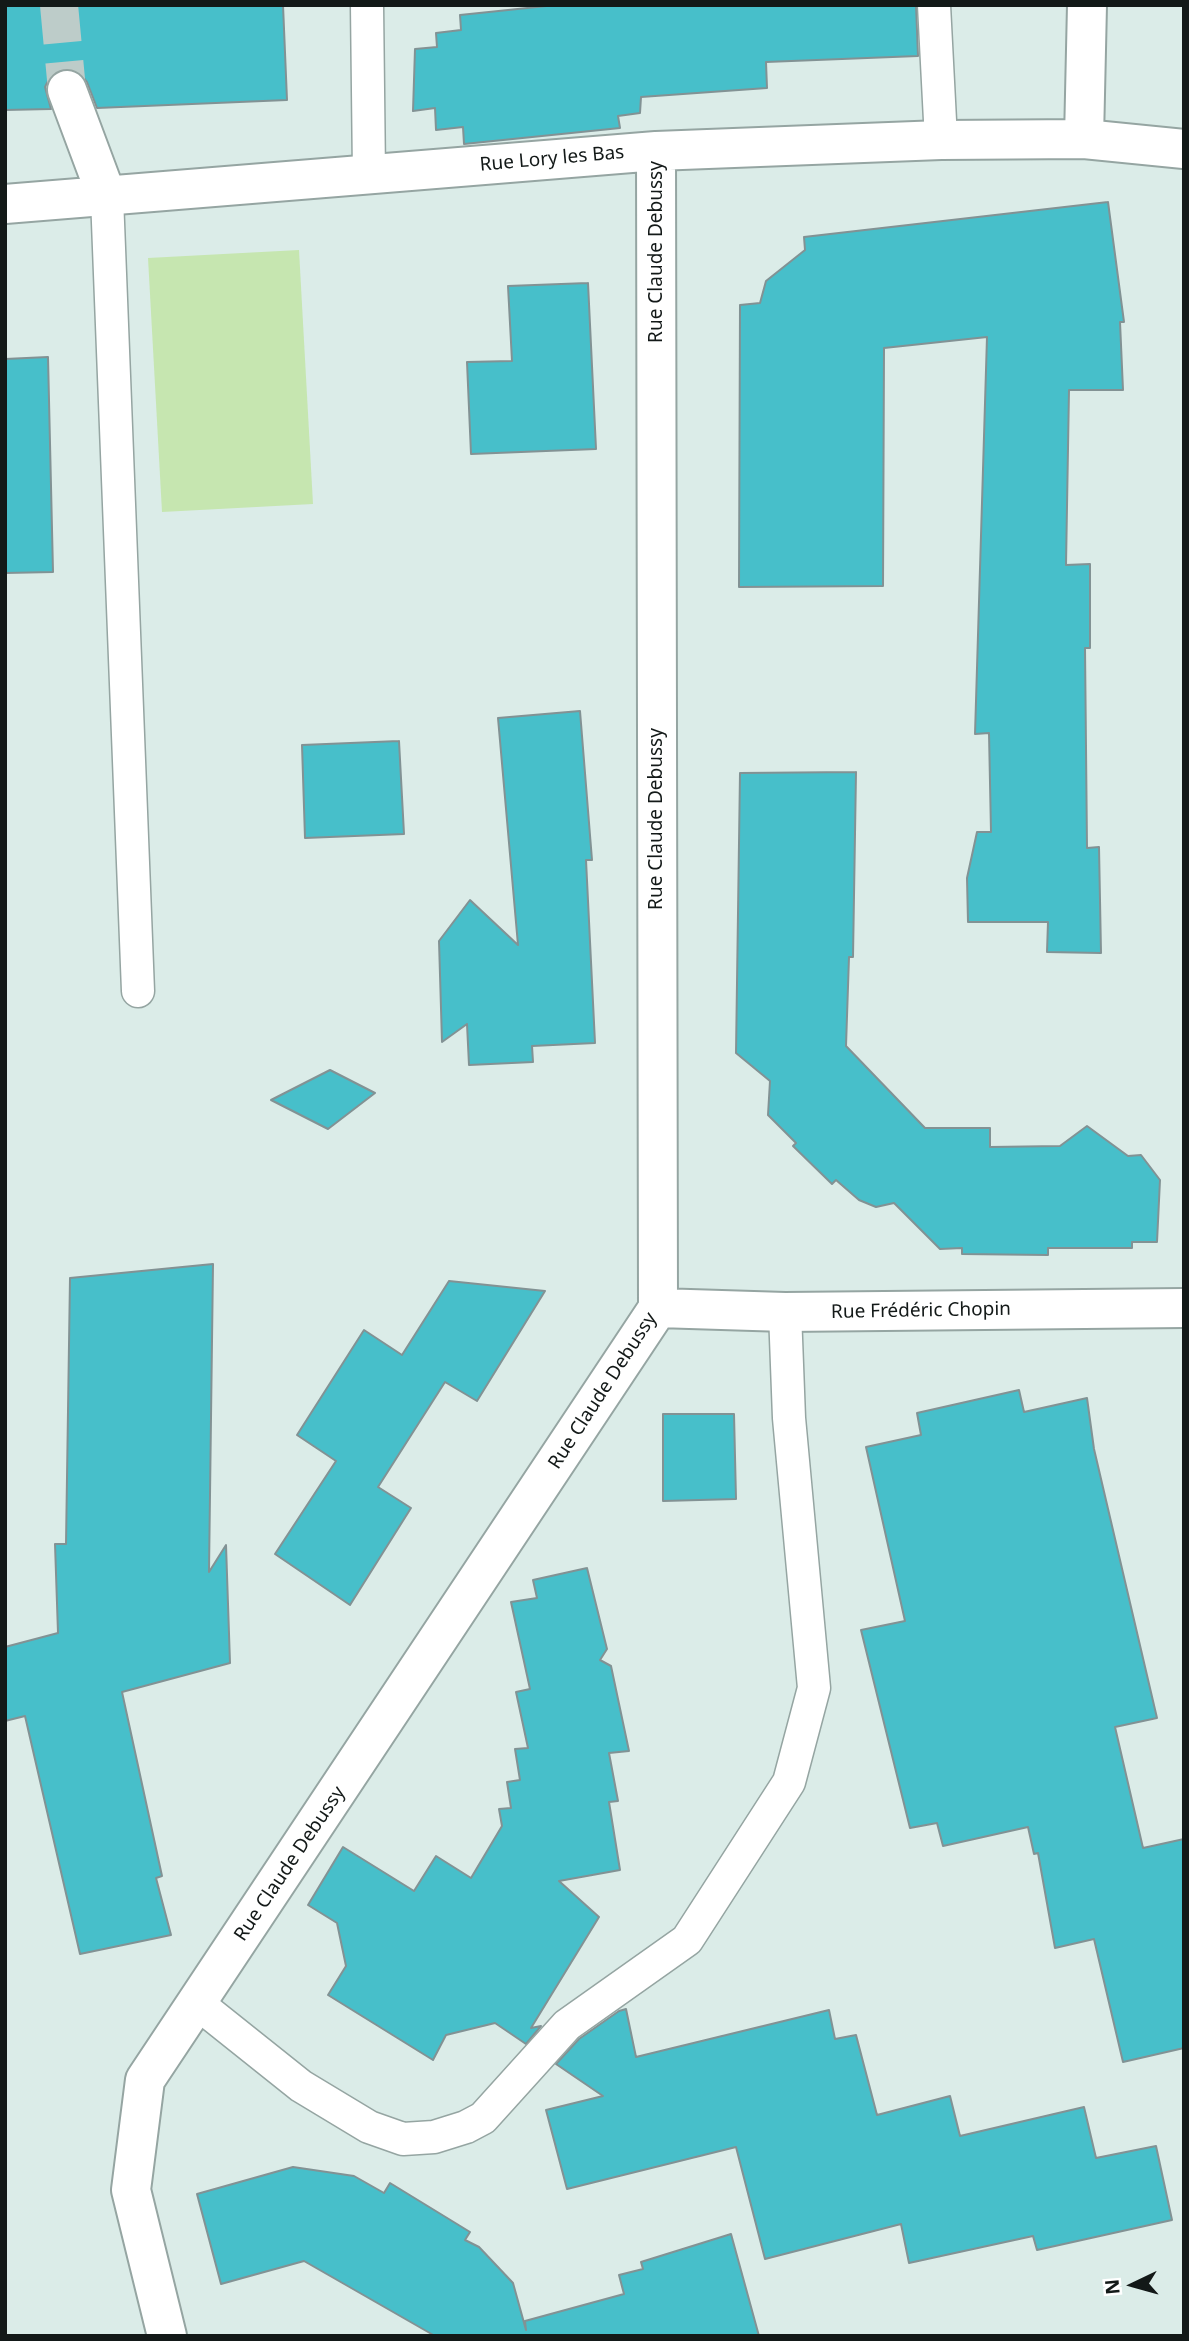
<!DOCTYPE html>
<html>
<head>
<meta charset="utf-8">
<style>
  body { margin:0 }
  #map { position:relative; width:1189px; height:2341px; overflow:hidden; background:#dbece8; font-family:"Noto Sans",sans-serif }
  canvas { display:block }
  .frame { position:absolute; inset:0; border:7px solid #131918; pointer-events:none }
  .north { position:absolute; left:1098px; top:2250px; width:70px; height:70px; -webkit-text-stroke:5px #fff; paint-order:stroke; rotate:265deg; font-size:19px; font-weight:700; line-height:28px; text-align:center; color:#131918 }
  .north::after { content:''; display:block; margin:auto; width:24px; height:32px; background:#131918; clip-path:polygon(50% 0,100% 100%,50% 72%,0 100%) }
</style>
</head>
<body>
<div id="map">
<canvas width="1189" height="2341"></canvas>
<div class="frame"></div>
<div class="north">N</div>
</div>
<script>
const ctx = document.querySelector('canvas').getContext('2d');
ctx.lineJoin = 'round';
function fillPath(path, color) { ctx.fillStyle = color; ctx.fill(path, 'evenodd'); }
const poly = rows => new Path2D(rows.map(r => 'M' + r).join(''));
function trace(path, color, width, dash) { ctx.strokeStyle = color; ctx.lineWidth = width; ctx.lineCap = dash ? 'butt' : 'round'; ctx.setLineDash(dash || []); ctx.stroke(path); }
function write(font, color, halo, rows, align = 'center') {
  ctx.font = font + ' "Noto Sans",sans-serif'; ctx.lineWidth = 5; ctx.setLineDash([]); ctx.textBaseline = 'middle'; ctx.strokeStyle = halo; ctx.fillStyle = color; for (const [text, x, y, turn = 0] of rows) {
    ctx.save(); ctx.translate(x, y); ctx.rotate((+turn || 0) * Math.PI / 180); ctx.textAlign = isNaN(turn) ? turn : align; if (halo) ctx.strokeText(text, 0, 0); ctx.fillText(text, 0, 0); ctx.restore();
  }
}
fillPath(poly([
  [299,250,313,504,162,512,148,258]
]), '#c6e6b0');
const building = poly([
  [5,5,283,5,287,100,97,108,87,82,80,73,70,68,59,70,50,77,45,87,51,109,5,110,5,5],
  [556,5,916,5,918,56,766,62,767,88,641,97,640,113,618,116,620,128,464,144,463,127,436,130,435,108,413,111,415,49,437,47,436,33,461,30,460,15,556,5],
  [1108,202,1124,322,1120,322,1123,390,1069,390,1066,565,1090,564,1090,648,1085,648,1087,848,1099,847,1101,953,1047,952,1048,922,968,922,967,878,977,832,991,832,989,733,975,734,987,337,884,348,883,586,739,587,740,305,760,303,766,281,805,250,804,237,1108,202],
  [588,283,596,449,471,454,467,362,512,361,508,286,588,283],
  [48,357,53,572,5,573,5,359,48,357],
  [580,711,592,860,586,860,595,1043,532,1046,533,1062,469,1065,467,1024,442,1042,439,941,470,900,518,945,498,718,580,711],
  [399,741,404,834,305,838,302,745,399,741],
  [856,772,853,957,849,957,846,1046,925,1128,990,1128,990,1147,1060,1146,1087,1126,1128,1156,1141,1155,1160,1180,1157,1242,1132,1242,1132,1248,1048,1248,1048,1255,962,1254,962,1248,940,1249,894,1203,876,1207,859,1200,836,1180,832,1184,793,1146,796,1143,768,1115,770,1081,736,1053,740,773,856,772],
  [330,1070,375,1093,328,1129,271,1100,330,1070],
  [213,1264,209,1572,226,1545,230,1663,122,1692,162,1876,156,1878,171,1935,80,1954,25,1716,5,1721,5,1647,58,1633,55,1544,66,1544,70,1278,213,1264],
  [449,1281,545,1291,477,1401,445,1382,378,1487,411,1508,350,1605,275,1554,336,1461,297,1435,364,1330,402,1355,449,1281],
  [1019,1390,1024,1412,1087,1398,1094,1449,1157,1718,1115,1727,1143,1848,1184,1839,1184,2048,1123,2062,1094,1939,1055,1948,1038,1853,1034,1854,1028,1827,943,1846,937,1823,910,1828,861,1630,905,1621,866,1447,921,1435,917,1413,1019,1390],
  [663,1414,734,1414,736,1499,663,1501,663,1414],
  [587,1568,607,1649,600,1660,611,1666,629,1751,609,1753,618,1801,609,1802,620,1870,559,1881,599,1917,531,2028,541,2026,526,2044,495,2023,446,2035,433,2060,328,1995,346,1966,337,1923,308,1905,343,1847,414,1891,436,1856,471,1878,502,1826,499,1809,511,1808,507,1782,520,1780,515,1749,528,1748,516,1692,530,1689,511,1602,537,1598,533,1580,587,1568],
  [626,2009,636,2057,829,2010,835,2039,856,2035,877,2115,950,2096,960,2136,1084,2107,1096,2158,1156,2146,1172,2220,1037,2250,1033,2236,909,2263,901,2224,765,2259,736,2147,567,2189,546,2110,603,2096,556,2064,579,2039,619,2011,626,2009],
  [293,2167,354,2176,384,2193,390,2183,470,2232,465,2240,479,2247,513,2283,526,2330,525,2321,624,2294,619,2275,643,2269,641,2262,731,2234,759,2336,435,2336,304,2261,221,2284,197,2194,293,2167]
]);
fillPath(building, '#47bfca');
trace(building, '#829294', 2);
trace(poly([
  [59,5,67,90]
]), '#bdccc9', 38, [38, 19]);
const lane = poly([
  [367,5,369,175],
  [934,5,941,140],
  [107,197,138,991],
  [197,2003,301,2086,369,2127,403,2139,434,2137,466,2127,483,2118,567,2025,687,1940,789,1782,814,1688,789,1418,785,1312]
]);
const street = poly([
  [67,90,107,197],
  [1084,139,1087,5],
  [5,204,656,151,941,140,1084,139,1184,149],
  [658,1308,785,1312,1184,1308],
  [167,2336,131,2190,145,2080,658,1308,656,151]
]);
trace(lane, '#95a5a2', 35);
trace(street, '#95a5a2', 42);
trace(lane, '#fff', 32);
trace(street, '#fff', 38);
write('19px', '#131918', '#fff', [
  ["Rue Lory les Bas",552,159,-5],
  ["Rue Claude Debussy",657,252,-90],
  ["Rue Claude Debussy",657,819,-90],
  ["Rue Frédéric Chopin",921,1311,-1],
  ["Rue Claude Debussy",603,1391,-57],
  ["Rue Claude Debussy",290,1864,-56]
]);
</script>
</body>
</html>
